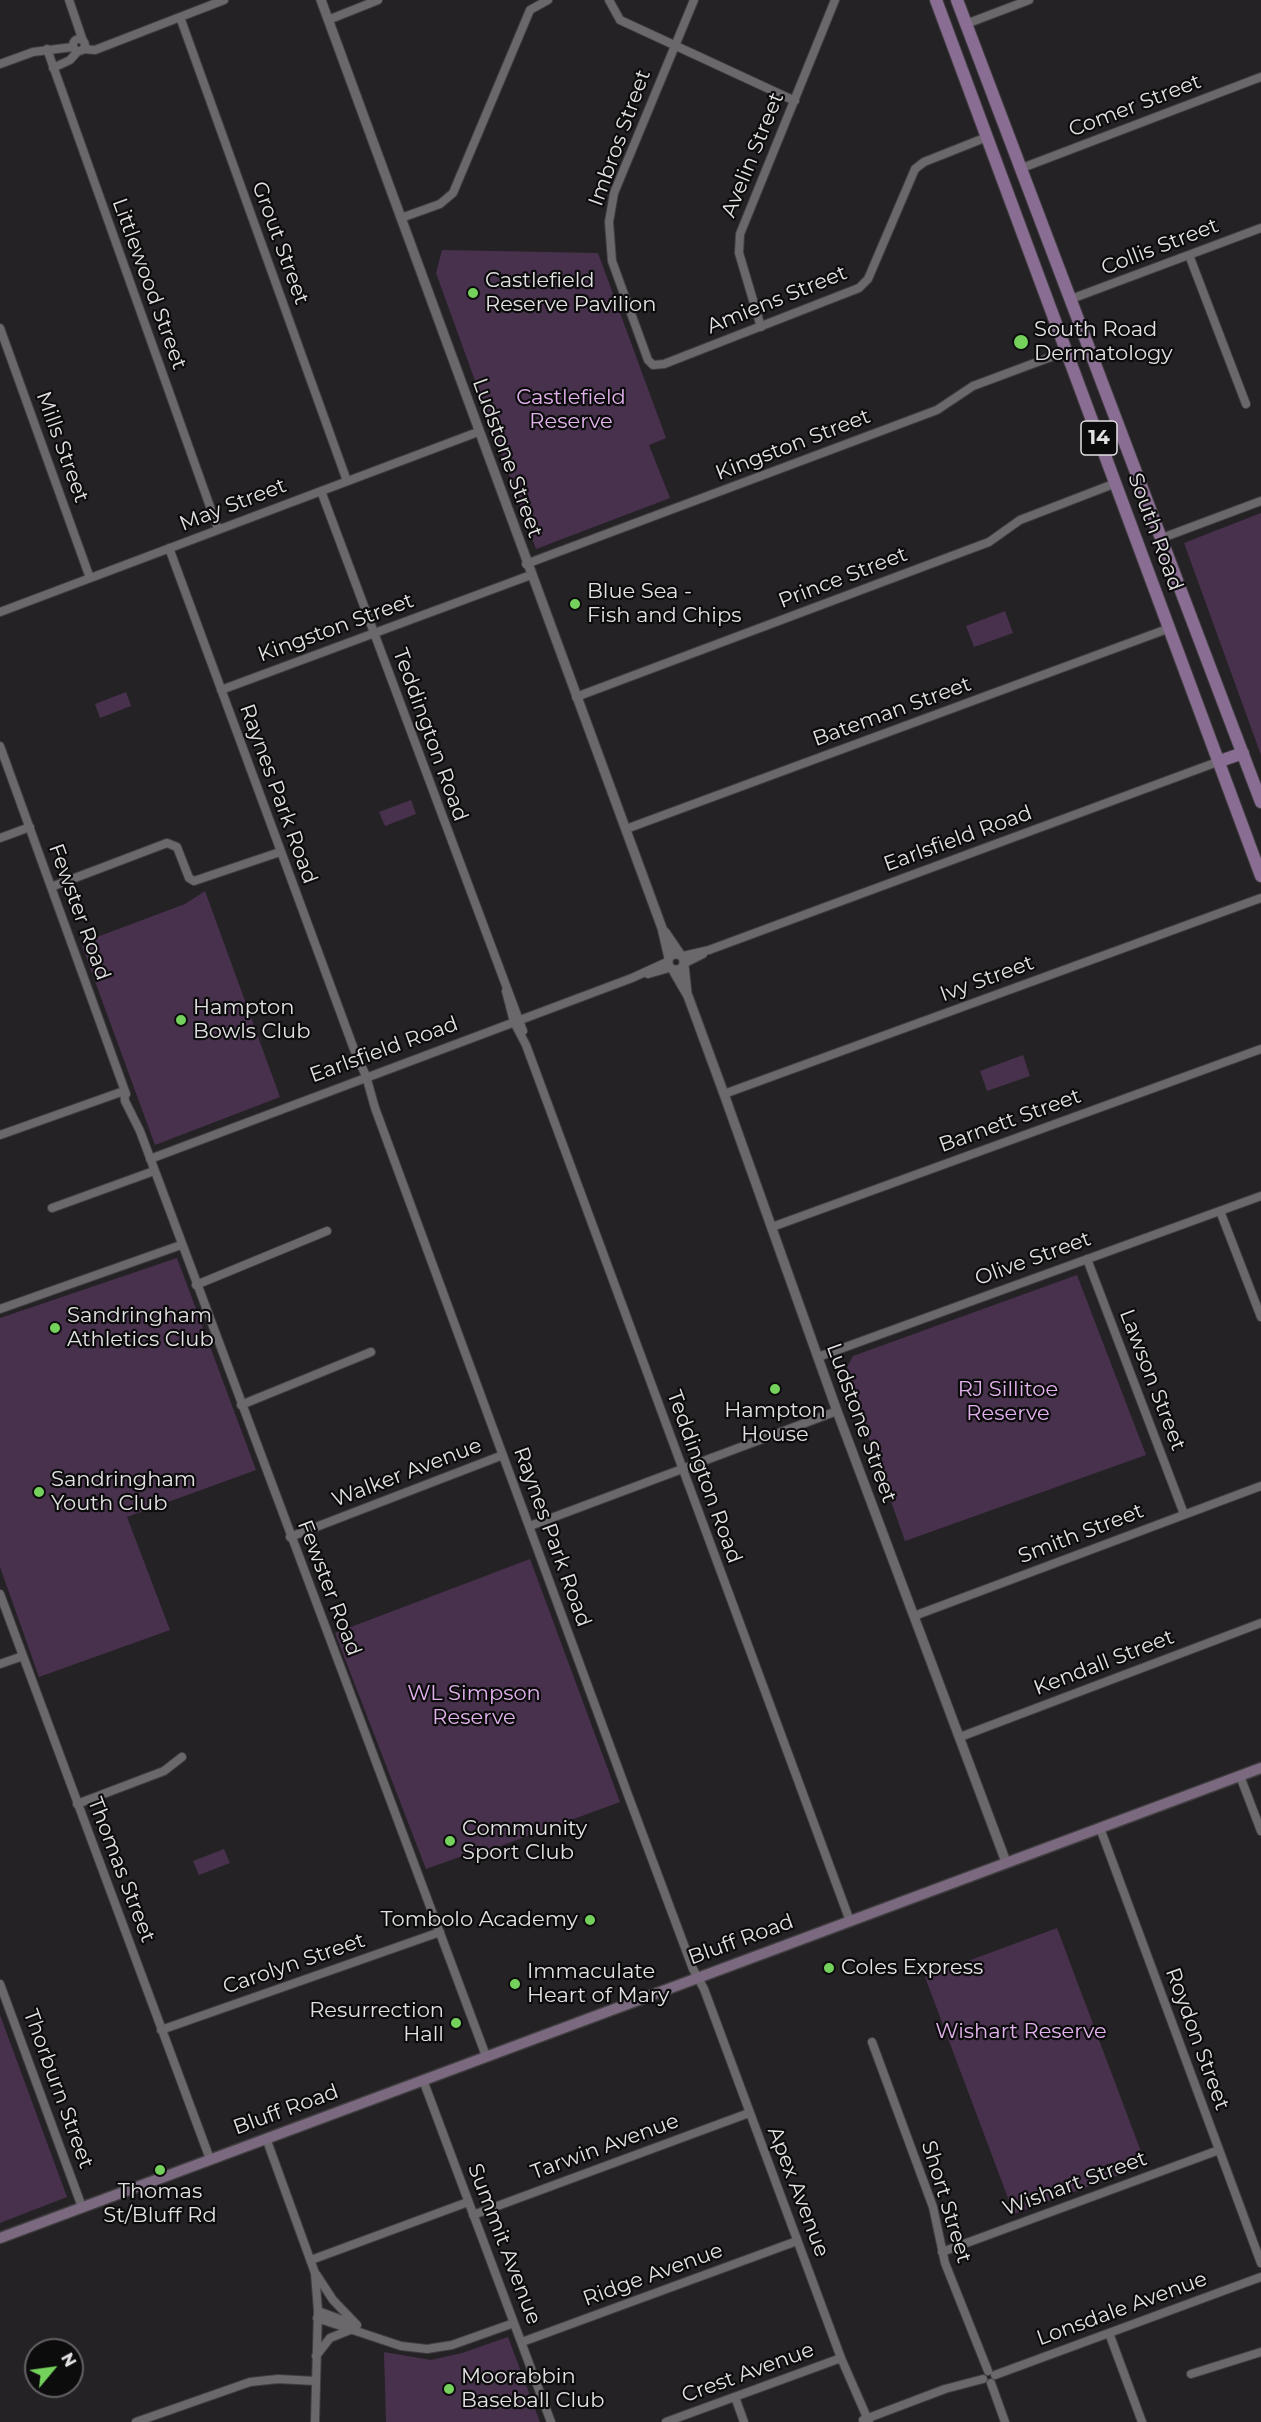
<!DOCTYPE html>
<html>
<head>
<meta charset="utf-8">
<style>
  body { margin:0 }
  #map { position:relative; width:1261px; height:2422px; overflow:hidden; background:#252225; font-family:Montserrat,sans-serif }
  canvas { display:block }
  .north { position:absolute; left:24px; top:2338px; width:60px; height:60px; box-sizing:border-box; background:#0d0c0d; border:2px solid #636163; border-radius:50%; rotate:61deg; font-size:16px; font-weight:700; line-height:24px; text-align:center; color:#e3e1e3 }
  .north::after { content:''; display:block; margin:auto; width:21px; height:27px; background:#74d25c; clip-path:polygon(50% 0,100% 100%,50% 72%,0 100%) }
</style>
</head>
<body>
<div id="map">
<canvas width="1261" height="2422"></canvas>
<div class="north">N</div>
</div>
<script>
const ctx = document.querySelector('canvas').getContext('2d');
ctx.lineJoin = 'round';
function fillPath(path, color) { ctx.fillStyle = color; ctx.fill(path, 'evenodd'); }
const poly = rows => new Path2D(rows.map(r => 'M' + r).join(''));
function trace(path, color, width, dash) { ctx.strokeStyle = color; ctx.lineWidth = width; ctx.lineCap = dash ? 'butt' : 'round'; ctx.setLineDash(dash || []); ctx.stroke(path); }
function write(font, color, halo, rows, align = 'center') {
  ctx.font = font + ' Montserrat,sans-serif'; ctx.lineWidth = 4.5; ctx.setLineDash([]); ctx.textBaseline = 'middle'; ctx.strokeStyle = halo; ctx.fillStyle = color; for (const [text, x, y, turn = 0] of rows) {
    ctx.save(); ctx.translate(x, y); ctx.rotate((+turn || 0) * Math.PI / 180); ctx.textAlign = isNaN(turn) ? turn : align; if (halo) ctx.strokeText(text, 0, 0); ctx.fillText(text, 0, 0); ctx.restore();
  }
}
fillPath(poly([
  [442,250,598,253,666,438,649,445,670,498,536,549,436,273],
  [1261,513,1261,755,1184,543],
  [1005,611,1013,633,974,647,966,626],
  [126,692,131,706,100,718,95,704],
  [411,800,416,814,385,826,379,812],
  [205,891,280,1097,155,1145,81,943,185,904],
  [1023,1055,1030,1076,987,1091,980,1071],
  [177,1258,256,1470,127,1517,170,1630,39,1677,0,1567,0,1318],
  [1077,1275,1146,1455,905,1541,845,1371,853,1356],
  [530,1559,620,1802,484,1852,482,1849,426,1869,335,1633],
  [224,1849,230,1863,199,1875,193,1861],
  [1057,1928,1146,2165,1014,2214,925,1977],
  [0,2015,67,2197,0,2223],
  [508,2337,540,2422,386,2422,384,2352,431,2360,462,2353]
]), '#48314d');
const minor = poly([
  [69,0,83,41],
  [609,0,620,20,795,101],
  [694,0,614,193,609,222,612,261,648,360,653,365,664,364,859,288,868,279,915,169,924,162,987,137],
  [180,17,347,481],
  [328,20,378,0],
  [966,24,1029,0],
  '73 45a6 6 0 1 1 12 0a6 6 0 1 1-12 0Z',
  [47,49,218,529],
  [83,49,95,50,224,0],
  [0,64,33,52,73,47],
  [53,68,70,60,78,51],
  [1022,168,1261,77],
  [401,218,440,204,453,193,530,10,548,0],
  [1189,255,1246,404],
  [1071,299,1261,228],
  [761,327,739,253,740,234,835,0],
  [0,328,90,578],
  [321,491,523,1031],
  [1162,538,1261,501],
  [169,548,355,1052,366,1076,375,1108,628,1795,693,1969,704,1989,841,2358,869,2422],
  [526,564,937,410,973,386,1067,351],
  [0,612,478,432],
  [221,690,531,575],
  [576,697,989,542,1020,520,1116,483],
  [0,746,126,1094],
  [626,829,1170,628],
  [0,838,30,827],
  [51,887,167,843,177,847,189,878,194,881,280,852],
  [683,956,709,950,1220,761],
  [685,963,703,954],
  [648,974,669,968],
  [506,991,514,1022,526,1045,850,1921],
  [124,1091,125,1101,140,1131,486,2056],
  [724,1094,1261,898],
  [0,1135,124,1091],
  [150,1159,632,978,667,962],
  [52,1208,154,1171],
  [1220,1211,1261,1317],
  [772,1227,1261,1049],
  [1087,1259,1184,1514],
  [196,1285,327,1231],
  [0,1309,181,1245],
  [818,1357,1261,1196],
  [241,1405,371,1352],
  [530,1526,837,1411],
  [290,1537,503,1455],
  [0,1594,210,2159],
  [914,1616,1261,1486],
  [0,1664,23,1656],
  [960,1737,1261,1623],
  [1240,1776,1261,1831],
  [77,1804,164,1771,182,1757],
  [1100,1828,1261,2263],
  [0,1984,82,2207],
  [161,2030,440,1932],
  [872,2042,933,2207,945,2263,988,2371],
  [423,2080,551,2422],
  [266,2138,315,2273,318,2311,315,2422],
  [473,2215,749,2113],
  [942,2252,1219,2150],
  [311,2260,468,2202],
  [316,2274,333,2300,357,2325],
  [318,2311,353,2324],
  [317,2318,401,2346,427,2349,452,2345,514,2323],
  [1109,2333,1142,2422],
  [522,2342,797,2241],
  [316,2356,330,2338,350,2330],
  [1191,2374,1261,2352],
  [995,2375,1261,2277],
  [991,2383,1005,2422],
  [735,2397,744,2422],
  [863,2420,945,2389,983,2379],
  [136,2422,250,2382,278,2379,315,2381],
  [666,2422,841,2358]
]);
const tertiary = poly([
  [321,0,662,928,669,958],
  [665,932,680,954],
  '668 962a8 8 0 1 1 16 0a8 8 0 1 1-16 0Z',
  [684,965,687,993],
  [673,970,688,996,724,1094,837,1411,1006,1862]
]);
const secondary = poly([
  [0,2238,1261,1768]
]);
const primary = poly([
  [936,0,1261,876],
  [957,0,1261,802],
  [1220,761,1243,753]
]);
trace(minor, '#413e42', 10);
trace(tertiary, '#413e42', 11);
trace(secondary, '#413e42', 13);
trace(primary, '#413e42', 14);
trace(minor, '#6b686c', 8);
trace(tertiary, '#6b686c', 9);
trace(secondary, '#7b6a7f', 10);
trace(primary, '#8a6d92', 12);
for (const [x, y, r, color] of [
  [473,293,6,"#74d25c"],
  [1021,342,8,"#74d25c"],
  [575,604,6,"#74d25c"],
  [181,1020,6,"#74d25c"],
  [55,1328,6,"#74d25c"],
  [775,1389,6,"#74d25c"],
  [39,1492,6,"#74d25c"],
  [450,1841,6,"#74d25c"],
  [590,1920,6,"#74d25c"],
  [829,1968,6,"#74d25c"],
  [515,1984,6,"#74d25c"],
  [456,2023,6,"#74d25c"],
  [160,2170,6,"#74d25c"],
  [449,2389,6,"#74d25c"]
]) { const dot = new Path2D(); dot.arc(x, y, r, 0, 2 * Math.PI); ctx.fillStyle = color; ctx.fill(dot); trace(dot, '#0d0c0d', 2); }
for (const [x, y, w] of [
  [1099,438,36]
]) { const box = new Path2D(); box.roundRect(x - w / 2, y - 17, w, 34, 4.5); ctx.fillStyle = '#0d0c0d'; ctx.fill(box); trace(box, '#e3e1e3', 1.5); }
write('bold 20px', '#e3e1e3', null, [
  ["14",1099,438]
]);
write('21px', '#e3e1e3', '#0d0c0d', [
  ["Comer Street",1135,106,-21],
  ["Imbros Street",620,138,-70],
  ["Avelin Street",753,155,-68],
  ["Grout Street",280,243,70],
  ["Collis Street",1160,247,-21],
  ["Littlewood Street",149,284,70],
  ["Amiens Street",777,300,-22],
  ["Kingston Street",793,445,-21],
  ["Mills Street",62,447,70],
  ["Ludstone Street",507,458,70],
  ["May Street",233,505,-21],
  ["South Road",1155,532,70],
  ["Prince Street",843,578,-21],
  ["Kingston Street",336,628,-20],
  ["Bateman Street",892,712,-20],
  ["Teddington Road",430,735,70],
  ["Raynes Park Road",278,794,70],
  ["Earlsfield Road",958,839,-20],
  ["Fewster Road",79,912,70],
  ["Ivy Street",987,979,-20],
  ["Earlsfield Road",384,1050,-20],
  ["Barnett Street",1010,1121,-20],
  ["Olive Street",1033,1259,-20],
  ["Lawson Street",1152,1380,69],
  ["Ludstone Street",861,1423,70],
  ["Walker Avenue",407,1473,-21],
  ["Teddington Road",704,1477,70],
  ["Smith Street",1081,1534,-21],
  ["Raynes Park Road",552,1537,70],
  ["Fewster Road",329,1588,69],
  ["Kendall Street",1104,1663,-21],
  ["Thomas Street",121,1870,69],
  ["Bluff Road",741,1940,-20],
  ["Carolyn Street",294,1964,-19],
  ["Roydon Street",1197,2039,70],
  ["Thorburn Street",58,2089,70],
  ["Bluff Road",286,2110,-20],
  ["Tarwin Avenue",605,2147,-20],
  ["Wishart Street",1075,2184,-20],
  ["Apex Avenue",798,2192,69],
  ["Short Street",946,2202,73],
  ["Summit Avenue",504,2244,69],
  ["Ridge Avenue",653,2275,-20],
  ["Lonsdale Avenue",1122,2309,-20],
  ["Crest Avenue",748,2373,-20]
]);
write('21px', '#e3e1e3', '#0d0c0d', [
  ["Castlefield",485,281],
  ["Reserve Pavilion",485,305],
  ["South Road",1034,330],
  ["Dermatology",1034,354],
  ["Blue Sea -",587,592],
  ["Fish and Chips",587,616],
  ["Hampton",193,1008],
  ["Bowls Club",193,1032],
  ["Sandringham",67,1316],
  ["Athletics Club",67,1340],
  ["Hampton",775,1411,"center"],
  ["House",775,1435,"center"],
  ["Sandringham",51,1480],
  ["Youth Club",51,1504],
  ["Community",462,1829],
  ["Sport Club",462,1853],
  ["Tombolo Academy",578,1920,"right"],
  ["Coles Express",841,1968],
  ["Immaculate",527,1972],
  ["Heart of Mary",527,1996],
  ["Resurrection",444,2011,"right"],
  ["Hall",444,2035,"right"],
  ["Thomas",160,2192,"center"],
  ["St/Bluff Rd",160,2216,"center"],
  ["Moorabbin",461,2377],
  ["Baseball Club",461,2401]
], 'left');
write('21px', '#e3b2ee', '#0d0c0d', [
  ["Castlefield",571,398],
  ["Reserve",571,422],
  ["RJ Sillitoe",1008,1390],
  ["Reserve",1008,1414],
  ["WL Simpson",474,1694],
  ["Reserve",474,1718],
  ["Wishart Reserve",1021,2032]
]);
</script>
</body>
</html>
